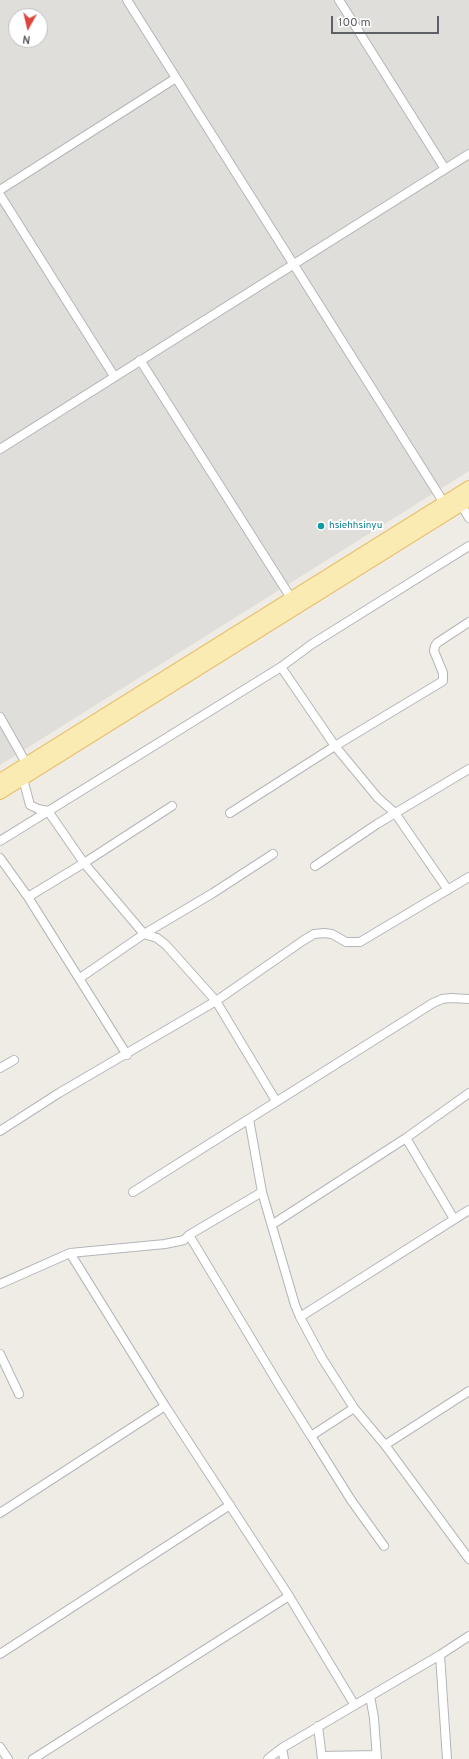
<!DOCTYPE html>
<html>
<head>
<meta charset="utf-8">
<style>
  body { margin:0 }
  #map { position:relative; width:469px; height:1759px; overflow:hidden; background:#efece6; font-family:Overpass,sans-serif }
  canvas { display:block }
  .north { position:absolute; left:8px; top:8px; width:40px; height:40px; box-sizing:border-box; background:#fff; border:1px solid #bec0c1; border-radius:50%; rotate:188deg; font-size:11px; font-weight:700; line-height:16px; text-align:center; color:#5d6165 }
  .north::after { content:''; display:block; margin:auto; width:14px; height:18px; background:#dc463e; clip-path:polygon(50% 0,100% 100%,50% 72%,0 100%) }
  .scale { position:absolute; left:331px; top:16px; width:108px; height:18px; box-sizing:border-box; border:2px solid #5d6165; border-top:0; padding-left:5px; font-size:12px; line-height:14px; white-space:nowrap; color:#5d6165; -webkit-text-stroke:3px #fff; paint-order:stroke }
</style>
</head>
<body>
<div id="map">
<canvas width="469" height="1759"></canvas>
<div class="north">N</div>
<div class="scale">100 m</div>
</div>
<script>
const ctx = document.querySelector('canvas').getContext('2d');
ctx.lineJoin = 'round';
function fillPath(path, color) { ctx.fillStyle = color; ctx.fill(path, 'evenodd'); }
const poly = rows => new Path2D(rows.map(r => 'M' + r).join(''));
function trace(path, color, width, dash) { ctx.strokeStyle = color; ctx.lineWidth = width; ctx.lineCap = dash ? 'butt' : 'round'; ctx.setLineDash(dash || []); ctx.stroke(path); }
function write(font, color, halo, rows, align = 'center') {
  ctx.font = font + ' Overpass,sans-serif'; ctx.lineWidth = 4; ctx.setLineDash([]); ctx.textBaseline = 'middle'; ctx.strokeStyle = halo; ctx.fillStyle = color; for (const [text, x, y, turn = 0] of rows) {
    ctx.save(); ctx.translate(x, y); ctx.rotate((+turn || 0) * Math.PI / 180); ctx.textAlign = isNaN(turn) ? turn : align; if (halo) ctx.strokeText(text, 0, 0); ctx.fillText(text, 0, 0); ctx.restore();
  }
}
fillPath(poly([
  [0,0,469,0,469,471,0,765],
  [16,16,40,16,40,40,16,40]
]), '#e0deda');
const street = poly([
  [127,0,444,503],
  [339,0,445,169],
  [0,190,176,78],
  [0,195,114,376],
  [140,360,291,598],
  [0,449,469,154],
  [459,501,469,518],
  [281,667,335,746,378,798,395,813,448,890],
  [0,717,26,763],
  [22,775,30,805,38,809,48,811,84,863,144,934,157,938,166,945,216,1001,276,1101],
  [230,813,335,746,443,681,443,673,434,651,435,646,437,643,469,622],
  [0,841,281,667,312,644,469,546],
  [0,858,28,897,127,1055],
  [315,866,377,824,469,769],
  [28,897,84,863,172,806],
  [80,978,144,934,213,893,273,854],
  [0,1068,14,1060],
  [249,1119,262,1192,295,1305,300,1317,322,1358,354,1408,385,1445,469,1559],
  [0,1131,59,1093,216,1001,304,940,314,934,324,933,332,934,346,942,360,942,469,877],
  [406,1138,454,1219],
  [133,1192,433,1003,442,999,451,998,469,999],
  [273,1224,406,1138,469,1093],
  [189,1235,279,1385,311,1436,354,1408],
  [70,1253,165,1406,289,1596,354,1704],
  [0,1284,70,1253,165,1244,184,1240,189,1235,262,1192],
  [300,1317,469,1210],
  [0,1354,19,1394],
  [311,1436,351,1500,384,1546],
  [385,1445,469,1391],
  [0,1513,165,1406],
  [0,1654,230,1505],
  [440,1655,447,1759],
  [370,1696,374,1718,377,1759],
  [318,1726,322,1759],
  [0,1747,8,1759],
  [282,1748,284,1759],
  [322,1756,376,1755],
  [33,1759,289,1596],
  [268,1759,282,1748,440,1655,469,1636]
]);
const primary = poly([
  [0,780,469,487],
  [0,793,469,500]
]);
trace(street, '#b3b6b9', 10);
trace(primary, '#e7bf67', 14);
trace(street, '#fff', 8);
trace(primary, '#f9ebb1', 12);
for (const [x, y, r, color] of [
  [321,526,4,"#0f9aa8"]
]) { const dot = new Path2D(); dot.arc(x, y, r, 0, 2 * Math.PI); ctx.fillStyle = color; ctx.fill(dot); trace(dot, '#fff', 1.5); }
write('10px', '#0d838f', '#fff', [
  ["hsiehhsinyu",329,526]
], 'left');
</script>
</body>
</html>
